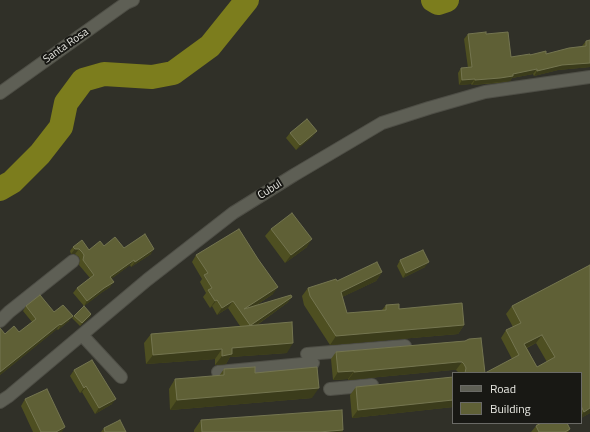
<!DOCTYPE html>
<html>
<head>
<meta charset="utf-8">
<style>
  body { margin:0 }
  #map { position:relative; width:590px; height:432px; overflow:hidden; background:#303028; font-family:"Titillium Web",sans-serif }
  canvas { display:block }
  .legend { position:absolute; left:452px; top:372px; width:130px; height:52px; box-sizing:border-box; background:#181814; border:1px solid #6a6a66; margin:0; padding:5px 7px; list-style:none; font-size:12px; color:#e6e6e0 }
  .legend li { display:flex; align-items:center; gap:8px; height:20px }
  .legend b { width:20px; border:1px solid #6a6a66 }
</style>
</head>
<body>
<div id="map">
<canvas width="590" height="432"></canvas>
<ul class="legend">
<li><b style="height:5px;background:#5e5f55"></b>Road</li>
<li><b style="height:11px;background:#5f6036"></b>Building</li>
</ul>
</div>
<script>
const ctx = document.querySelector('canvas').getContext('2d');
ctx.lineJoin = 'round';
const poly = rows => new Path2D(rows.map(r => 'M' + r).join(''));
function trace(path, color, width, dash) { ctx.strokeStyle = color; ctx.lineWidth = width; ctx.lineCap = dash ? 'butt' : 'round'; ctx.setLineDash(dash || []); ctx.stroke(path); }
function fillPath(path, color) { ctx.fillStyle = color; ctx.fill(path, 'evenodd'); }
function write(font, color, halo, rows, align = 'center') {
  ctx.font = font + ' "Titillium Web",sans-serif'; ctx.lineWidth = 4; ctx.setLineDash([]); ctx.textBaseline = 'middle'; ctx.strokeStyle = halo; ctx.fillStyle = color; for (const [text, x, y, turn = 0] of rows) {
    ctx.save(); ctx.translate(x, y); ctx.rotate((+turn || 0) * Math.PI / 180); ctx.textAlign = isNaN(turn) ? turn : align; if (halo) ctx.strokeText(text, 0, 0); ctx.fillText(text, 0, 0); ctx.restore();
  }
}
trace(poly([
  [433,0,438,3,447,0],
  [0,189,12,182,40,154,61,127,66,103,83,80,104,74,152,77,173,73,210,46,247,0]
]), '#7c7d1d', 24);
const minor = poly([
  [0,93,126,3,133,0],
  [0,321,9,312,73,261],
  [82,335,121,377],
  [307,354,405,346],
  [218,372,313,363],
  [330,389,372,385],
  [0,402,9,396,147,280,233,213,294,175,382,123,429,108,485,92,590,77]
]);
trace(minor, '#4e4e46', 14);
trace(minor, '#5e5f55', 12);
fillPath(poly([
  [468,34,486,34,511,57,546,54,583,47,582,46,586,41,590,67,558,70,534,76,533,74,512,78,510,81,497,83,472,85,471,84,459,85,458,73,461,68,468,68,464,39],
  [290,133,313,136,296,150,286,138],
  [271,229,307,247,285,263,265,236],
  [104,246,124,248,151,254,131,267,130,265,111,279,110,287,101,293,84,306,73,293,77,288,90,278,79,265,80,260,79,257,75,254,71,254,70,251,73,247,89,250],
  [196,255,273,294,255,306,292,297,287,303,257,325,287,353,230,357,226,364,215,365,215,359,146,364,144,343,151,334,240,326,228,308,217,315,212,306,210,308,203,297,206,293,200,282,202,279,192,262],
  [400,260,425,267,403,278,397,266],
  [590,265,590,413,581,418,581,373,485,373,512,359,501,338,506,330,513,327,506,314,512,306],
  [536,343,547,362,537,367,527,348],
  [382,272,376,281,342,297,347,313,382,310,386,305,464,325,458,334,330,345,304,305,302,296,308,288],
  [26,306,54,312,69,321,58,330,57,329,0,375,0,328,5,334,19,332,32,322,23,311],
  [91,314,90,317,80,326,72,318,74,316],
  [465,341,485,373,459,373,456,370,452,370,348,380,348,379,333,380,331,359,336,352],
  [224,369,255,373,312,398,170,410,169,389,175,379,219,376],
  [74,370,112,404,95,414,82,392,80,393,70,376],
  [453,377,453,407,352,418,350,395,356,387],
  [25,399,62,432,33,432,21,406],
  [201,420,343,430,342,432,194,432,194,430],
  [536,423,567,423,570,429,568,432,531,432,536,426,537,425],
  [104,428,126,432,101,432]
]), '#4e4f21');
fillPath(poly([
  [590,63,590,67,558,70,534,76,537,71,562,65],
  [537,69,533,74,512,78,510,81,472,85,475,80],
  [475,79,471,84,459,85,462,80],
  [317,131,313,136,296,150,300,145],
  [312,239,307,247,285,263,291,255],
  [75,249,79,249,75,254,71,254],
  [154,249,151,254,131,267,135,262],
  [134,260,130,265,107,282,110,277],
  [429,262,425,267,403,278,406,273],
  [382,272,376,281,334,301,341,292],
  [114,282,110,287,101,293,84,306,87,301,104,288],
  [278,287,273,294,242,314,244,309],
  [292,297,287,303,245,333,250,326],
  [217,300,212,306,210,308,215,301],
  [233,301,228,308,217,315,222,308],
  [91,314,90,317,80,326,82,323],
  [73,316,69,321,58,330,61,325],
  [60,324,57,329,0,375,0,372],
  [464,325,458,334,330,345,336,336],
  [542,335,536,343,519,351,524,344],
  [293,343,287,353,230,357,226,364,215,365,222,356,232,348],
  [222,349,215,359,146,364,153,355],
  [458,362,462,362,456,370,452,370,348,380,354,372],
  [354,371,348,379,333,380,338,372],
  [86,386,82,392,80,393,84,388],
  [319,388,312,398,170,410,177,400],
  [116,399,112,404,95,414,99,408],
  [453,400,453,407,352,418,358,410],
  [590,408,590,413,581,418,581,416,584,412],
  [65,427,62,432,56,432],
  [343,430,342,432,319,432]
]), '#3b3c1b');
const building = poly([
  [486,32,486,34,508,32,511,57,530,54,530,55,546,51,546,54,569,48,586,46,586,41,590,40,590,63,562,65,537,71,537,69,513,74,513,76,500,78,475,80,475,79,462,80,461,68,472,67,468,34,486,32],
  [307,119,317,131,300,145,290,133,307,119],
  [292,213,312,239,291,255,271,229,292,213],
  [239,229,258,259,278,287,244,309,291,295,292,297,251,325,250,325,233,301,222,308,217,300,215,301,208,290,212,288,204,275,208,273,196,255,239,229],
  [145,234,154,249,135,262,134,260,110,277,114,282,104,288,87,301,77,288,94,275,83,260,84,255,82,252,79,249,75,249,73,247,82,240,89,250,100,241,104,246,115,237,124,248,145,234],
  [423,250,429,262,406,273,400,260,423,250],
  [377,262,382,272,341,292,347,313,386,310,386,305,399,304,399,309,462,303,464,325,336,336,310,296,308,288,336,279,337,281,377,262],
  [590,265,590,408,584,412,581,406,581,373,485,373,519,355,506,330,521,323,512,306,590,265],
  [542,335,555,357,537,367,524,344,542,335],
  [40,295,54,312,63,305,73,316,61,325,60,324,0,372,0,328,5,334,14,326,19,332,36,319,26,306,40,295],
  [84,306,91,314,82,323,74,316,84,306],
  [292,322,293,343,232,348,232,354,222,356,222,349,153,355,151,334,292,322],
  [481,338,485,373,465,373,466,368,464,364,462,362,458,362,354,372,354,371,338,372,336,352,465,341,469,339,481,338],
  [92,360,116,399,99,408,86,386,84,388,74,370,92,360],
  [255,367,255,373,317,367,319,388,177,400,175,379,224,375,224,369,255,367],
  [453,377,453,400,358,410,356,387,453,377],
  [47,389,65,427,56,432,41,432,25,399,47,389],
  [342,410,343,430,319,432,202,432,201,420,342,410],
  [120,420,126,432,105,432,104,428,120,420],
  [541,423,567,423,570,429,565,432,539,432,536,426,541,423]
]);
fillPath(building, '#5f6036');
trace(building, '#747550', 1);
write('11px', '#e6e6e0', '#181814', [
  ["Santa Rosa",66,46,-35],
  ["Cubul",270,190,-32]
]);
</script>
</body>
</html>
